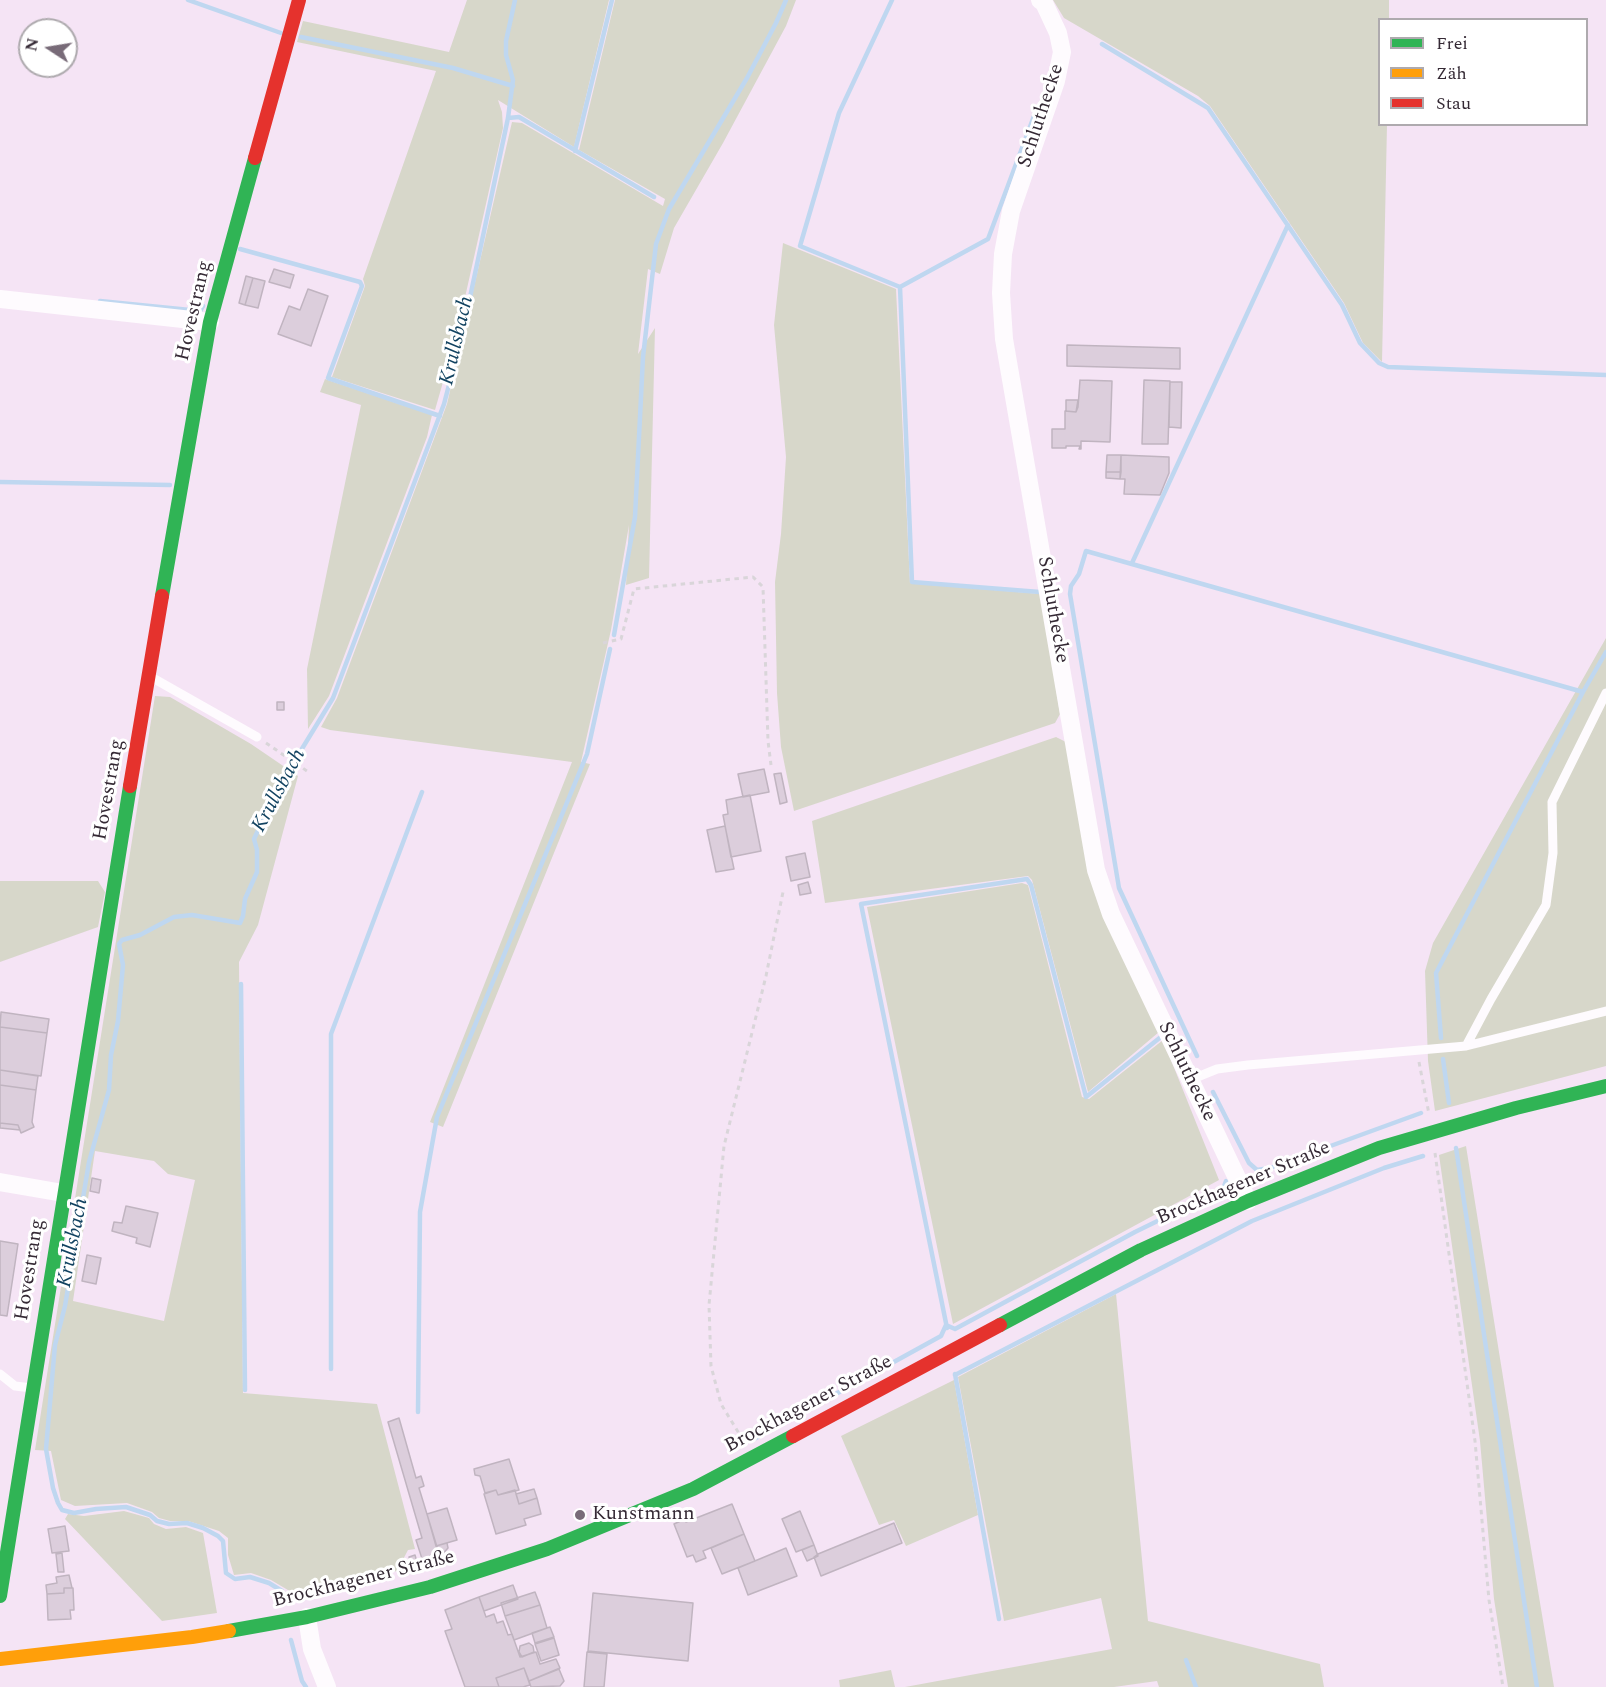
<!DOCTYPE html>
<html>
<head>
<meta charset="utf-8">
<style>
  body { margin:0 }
  #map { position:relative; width:1606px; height:1687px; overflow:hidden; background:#f5e4f5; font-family:Spectral,serif }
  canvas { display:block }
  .legend { position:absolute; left:1378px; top:18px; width:210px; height:108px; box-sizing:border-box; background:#fff; border:2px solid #aeaaae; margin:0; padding:8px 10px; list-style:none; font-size:18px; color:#352a35 }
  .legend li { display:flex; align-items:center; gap:12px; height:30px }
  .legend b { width:30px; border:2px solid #aeaaae }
  .north { position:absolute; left:18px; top:18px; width:60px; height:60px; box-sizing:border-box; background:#fff; border:2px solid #aeaaae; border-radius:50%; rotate:282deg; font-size:16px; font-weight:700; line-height:24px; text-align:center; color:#352a35 }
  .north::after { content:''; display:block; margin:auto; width:21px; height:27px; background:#786b78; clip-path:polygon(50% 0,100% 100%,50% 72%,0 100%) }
</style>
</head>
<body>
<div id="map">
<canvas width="1606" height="1687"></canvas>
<ul class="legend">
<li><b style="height:8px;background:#30b455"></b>Frei</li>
<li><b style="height:8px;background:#ff9f0a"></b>Zäh</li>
<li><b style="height:8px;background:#e5322d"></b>Stau</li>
</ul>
<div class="north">N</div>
</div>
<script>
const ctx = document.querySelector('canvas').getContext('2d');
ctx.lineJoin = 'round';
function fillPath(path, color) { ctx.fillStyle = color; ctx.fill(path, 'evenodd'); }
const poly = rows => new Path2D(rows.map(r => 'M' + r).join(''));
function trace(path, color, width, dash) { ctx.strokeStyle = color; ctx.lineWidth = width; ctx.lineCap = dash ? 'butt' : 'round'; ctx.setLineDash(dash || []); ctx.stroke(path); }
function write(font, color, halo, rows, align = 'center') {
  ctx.font = font + ' Spectral,serif'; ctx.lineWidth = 6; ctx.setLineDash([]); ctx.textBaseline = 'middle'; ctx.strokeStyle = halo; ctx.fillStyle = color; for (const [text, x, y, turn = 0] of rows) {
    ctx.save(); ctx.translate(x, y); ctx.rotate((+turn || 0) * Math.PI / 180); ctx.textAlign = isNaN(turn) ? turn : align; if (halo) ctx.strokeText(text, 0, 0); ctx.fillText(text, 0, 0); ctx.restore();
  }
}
fillPath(poly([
  [467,0,609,0,574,147,498,100,502,112,503,128,457,333,435,410,332,377,365,286,363,279,436,71,297,42,303,21,449,52],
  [615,0,796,0,786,26,723,143,674,228,660,274,648,269,638,354,655,328,649,578,626,585,629,525,611,630,581,762,590,764,443,1127,430,1122,572,762,330,730,321,727,337,698,447,404,512,122,522,123,663,206,665,199,579,150],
  [1053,0,1389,0,1389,19,1380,20,1380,124,1387,125,1382,362,1363,343,1344,303,1210,106,1198,96,1064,18],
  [783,243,896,289,910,583,1041,594,1060,714,1055,723,794,811,781,747,777,693,775,582,781,534,786,457,774,325],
  [325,379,432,415,427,437,329,696,308,729,307,669,361,405,320,392],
  [1606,638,1606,1066,1435,1111,1428,1061,1425,971,1433,943],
  [155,696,170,697,251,744,298,776,258,925,239,962,243,1393,377,1404,415,1549,408,1550,397,1571,293,1593,271,1580,251,1573,234,1575,228,1555,228,1538,219,1531,188,1521,170,1521,159,1518,152,1512,127,1503,75,1506,61,1500,51,1451,35,1450],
  [95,1151,154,1161,168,1174,195,1180,164,1321,73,1301],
  [1056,737,1068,743,1090,868,1159,1032,1088,1092,1032,880,1028,876,825,903,812,821],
  [0,881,98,881,105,892,98,927,0,962],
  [1022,883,1028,885,1082,1097,1089,1099,1163,1040,1219,1180,953,1324,867,907],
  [1466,1146,1515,1452,1554,1687,1508,1687,1494,1599,1480,1441,1439,1155],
  [1116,1294,1148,1621,1320,1664,1324,1687,1159,1687,1157,1681,1114,1687,905,1687,1112,1649,1101,1598,1004,1621,958,1377],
  [954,1380,978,1515,906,1546,894,1520,879,1525,841,1436],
  [124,1511,149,1518,154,1524,166,1529,186,1527,203,1533,217,1613,162,1621,65,1519,68,1514,84,1516],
  [891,1670,895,1687,840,1687,839,1680]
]), '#d7d7ca');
trace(poly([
  [188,0,281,33],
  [892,0,839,113,800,246,900,287],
  [301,37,453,68,513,86],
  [1102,44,1208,108,1342,305,1360,343,1379,363,1388,367,1606,375],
  [508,118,519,117,654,197],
  [575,151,612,0],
  [240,249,360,282,362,286,328,378,440,416],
  [900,287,912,582,1040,592],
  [900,287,988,239,1037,108],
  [100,301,200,311,203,306],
  [0,482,170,485],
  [1132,563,1288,225],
  [614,635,635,517,643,357,656,244,669,209,747,78,776,23,786,0],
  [241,984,245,1390],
  [1441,1038,1436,973,1583,692,1606,652],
  [1197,1056,1119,888,1070,594,1071,586,1079,574,1086,551,1583,692],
  [1443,1059,1449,1103],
  [1213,1092,1249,1163,1257,1170,1270,1168,1421,1113],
  [1456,1148,1537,1687],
  [947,1328,861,904,1027,879,1031,885,1086,1097,1162,1036],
  [331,1369,331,1034,422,792],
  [955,1374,999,1619],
  [955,1375,1252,1221,1384,1168,1423,1156],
  [418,1412,420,1212,437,1117,587,754,610,649],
  [754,1439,941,1336,946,1325,955,1329,1135,1232,1223,1189,1226,1181],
  [285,1603,282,1591,269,1583,250,1577,235,1579,226,1573,223,1541,218,1536,203,1528,187,1523,169,1524,157,1521,150,1515,126,1507,96,1509,74,1513,62,1510,58,1503,53,1488,46,1449,55,1345,65,1306,89,1162,109,1090,111,1055,118,1021,123,965,119,944,122,940,140,935,174,917,192,915,240,923,243,916,245,899,257,872,257,850,254,839,278,788,333,698,444,404,462,335,508,118,513,80,506,55,506,41,515,0],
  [291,1640,302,1681,306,1687],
  [1186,1660,1196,1687]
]), '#bfd7f0', 4.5);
const building = poly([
  [274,269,294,275,290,288,269,282,274,269],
  [246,276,253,278,245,305,239,303,246,276],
  [253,278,265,281,258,308,245,305,253,278],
  [308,289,328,296,311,346,278,334,289,306,300,310,308,289],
  [1067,345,1180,348,1180,369,1067,366,1067,345],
  [1080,380,1112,381,1110,442,1081,441,1081,449,1079,449,1080,446,1066,446,1066,448,1052,448,1052,429,1065,429,1065,411,1076,412,1078,407,1080,380],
  [1144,380,1170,381,1168,444,1142,444,1144,380],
  [1170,382,1182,382,1181,428,1169,427,1170,382],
  [1066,400,1078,400,1076,412,1066,411,1066,400],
  [1107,455,1121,455,1121,472,1106,472,1107,455],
  [1121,455,1169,457,1169,473,1160,495,1124,494,1125,479,1120,479,1121,455],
  [1106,472,1121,472,1120,479,1106,478,1106,472],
  [277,702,284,702,284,710,277,710,277,702],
  [764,769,769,792,743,797,738,774,764,769],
  [781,773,787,802,780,804,774,774,781,773],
  [750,795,761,851,731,857,723,815,728,814,726,800,750,795],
  [725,826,734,869,716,872,707,830,725,826],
  [805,853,810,877,791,881,786,857,805,853],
  [808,882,811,893,800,895,798,885,808,882],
  [1,1012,49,1019,47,1033,0,1027,1,1012],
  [0,1027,47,1033,41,1076,0,1070,0,1027],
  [0,1070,38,1076,36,1090,0,1085,0,1070],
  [0,1085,36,1090,32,1122,34,1127,21,1133,18,1125,0,1123,0,1085],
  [0,1123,18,1125,20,1130,0,1128,0,1123],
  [92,1178,101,1180,99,1193,90,1191,92,1178],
  [126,1206,158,1213,150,1247,136,1243,137,1238,112,1231,114,1222,122,1223,126,1206],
  [0,1241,18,1244,7,1316,0,1315,0,1241],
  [87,1255,101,1258,96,1284,82,1281,87,1255],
  [399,1418,416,1478,421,1476,424,1486,419,1488,441,1560,424,1565,416,1540,422,1538,388,1422,399,1418],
  [509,1459,519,1490,498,1495,496,1490,485,1493,480,1476,475,1475,474,1469,509,1459],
  [534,1489,537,1498,519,1504,516,1494,534,1489],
  [496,1490,498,1495,515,1490,519,1504,537,1498,541,1514,524,1519,526,1525,496,1534,484,1494,496,1490],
  [732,1504,744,1534,703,1551,706,1558,696,1562,693,1555,687,1557,674,1524,685,1519,686,1522,732,1504],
  [447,1508,457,1540,436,1546,427,1514,447,1508],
  [800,1511,814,1545,796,1552,782,1519,800,1511],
  [894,1523,902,1543,821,1576,814,1557,818,1554,894,1523],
  [65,1526,69,1551,52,1553,48,1529,65,1526],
  [744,1534,755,1561,722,1574,711,1548,744,1534],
  [447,1543,448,1548,440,1557,436,1546,447,1543],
  [814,1545,818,1556,807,1561,802,1550,814,1545],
  [786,1548,797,1576,748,1595,738,1568,786,1548],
  [62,1553,64,1572,58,1572,56,1554,62,1553],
  [415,1555,417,1562,411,1564,409,1557,415,1555],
  [69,1575,72,1588,64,1588,64,1593,47,1594,46,1585,57,1583,56,1577,69,1575],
  [513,1585,518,1599,484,1611,479,1597,513,1585],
  [64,1588,73,1588,74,1610,70,1610,71,1619,48,1620,47,1594,64,1593,64,1588],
  [535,1592,540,1605,505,1616,501,1603,535,1592],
  [593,1593,693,1603,688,1661,588,1651,593,1593],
  [479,1597,486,1617,494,1614,497,1623,503,1621,508,1635,512,1634,520,1657,536,1652,540,1664,556,1659,560,1668,529,1681,524,1668,496,1678,499,1687,465,1687,445,1631,452,1629,445,1610,479,1597],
  [540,1605,547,1628,514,1640,505,1616,540,1605],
  [550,1627,554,1637,535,1643,532,1633,550,1627],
  [554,1638,559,1655,541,1661,535,1644,554,1638],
  [529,1643,533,1646,534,1652,522,1657,519,1652,520,1646,529,1643],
  [587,1652,607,1654,604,1687,584,1687,587,1652],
  [524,1668,530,1685,523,1687,499,1687,496,1678,524,1668],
  [559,1669,564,1681,560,1686,531,1687,529,1681,559,1669]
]);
fillPath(building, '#dccedc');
trace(building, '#c0b4c0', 1.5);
trace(poly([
  [603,643,621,639,634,589,753,577,763,587,768,741,771,765],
  [266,743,307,771],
  [1419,1062,1429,1114],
  [1435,1153,1475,1441,1489,1600,1503,1687],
  [743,1440,721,1404,711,1366,709,1305,724,1146,766,976,783,892]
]), '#d9d5d9', 3, [4.5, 4.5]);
trace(poly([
  [151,677,257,737],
  [1466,1046,1491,999,1546,905,1553,853,1552,802,1606,693],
  [1190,1080,1217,1069,1248,1065,1466,1046,1606,1011],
  [0,1374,15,1386,32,1388]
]), '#fefbfe', 9);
trace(poly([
  [1040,0,1044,3,1058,33,1062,52,1056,81,1011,211,1003,254,1001,293,1004,339,1096,870,1111,914,1248,1201],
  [0,299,210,322],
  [0,1182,63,1193],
  [307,1617,312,1649,327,1687]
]), '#fefbfe', 18);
trace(poly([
  [162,596,210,322,255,158],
  [1000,1325,1141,1250,1248,1201,1379,1148,1516,1108,1606,1086],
  [0,1596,130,786],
  [229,1631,307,1617,430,1587,547,1549,693,1489,793,1436]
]), '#30b455', 14);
trace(poly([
  [0,1659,192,1637,229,1631]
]), '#ff9f0a', 14);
trace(poly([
  [255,158,299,0],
  [130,786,162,596],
  [793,1436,1000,1325]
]), '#e5322d', 14);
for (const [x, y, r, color] of [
  [580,1515,6,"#786b78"]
]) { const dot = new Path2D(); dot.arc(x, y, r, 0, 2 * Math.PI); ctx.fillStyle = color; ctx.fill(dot); trace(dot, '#fff', 2); }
write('20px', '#352a35', '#fff', [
  ["Schluthecke",1042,116,-72],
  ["Hovestrang",195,311,-77],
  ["Schluthecke",1052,610,80],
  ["Hovestrang",110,790,-80],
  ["Schluthecke",1186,1072,64],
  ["Brockhagener Straße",1244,1184,-23],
  ["Hovestrang",31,1270,-81],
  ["Brockhagener Straße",809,1405,-28],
  ["Brockhagener Straße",364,1580,-14]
]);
write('20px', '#352a35', '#fff', [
  ["Kunstmann",592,1515]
], 'left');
write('italic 21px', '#124361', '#fff', [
  ["Krullsbach",458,341,-77],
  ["Krullsbach",280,791,-62],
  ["Krullsbach",74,1243,-79]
]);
</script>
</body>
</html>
